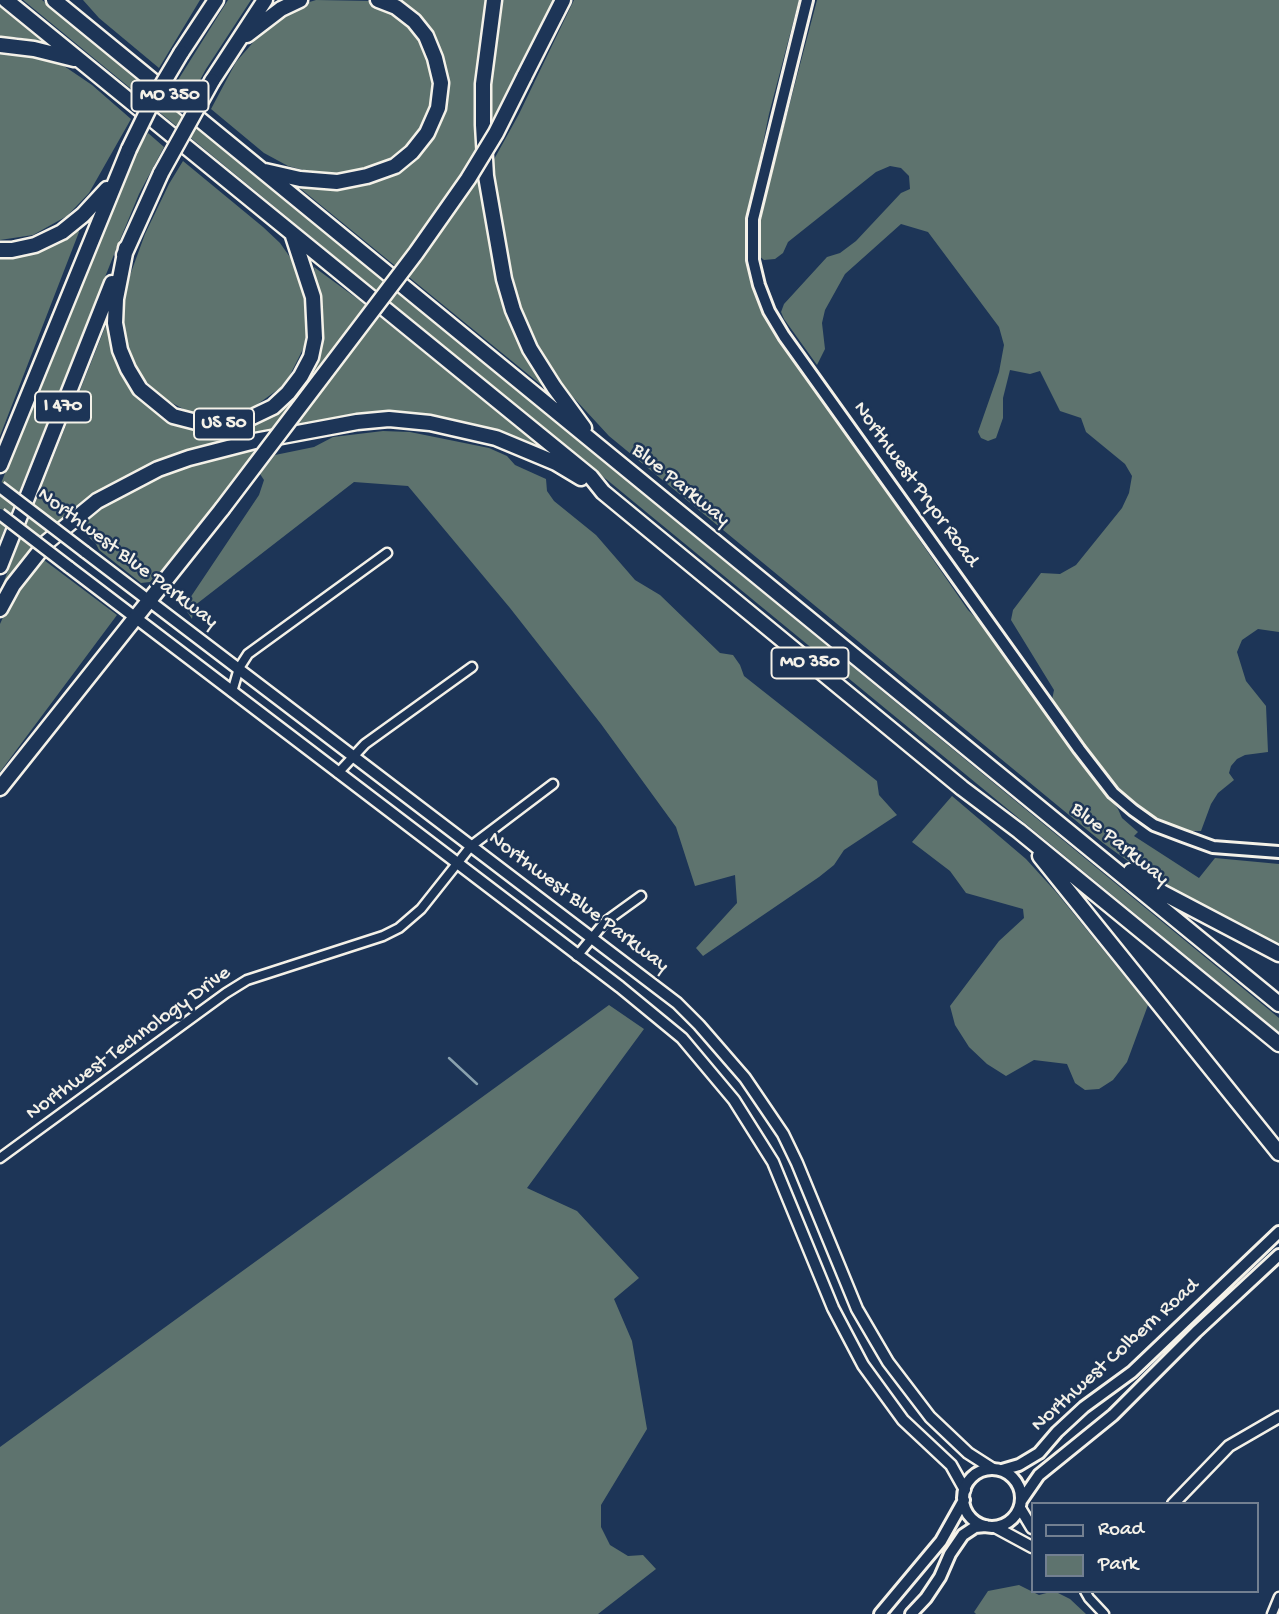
<!DOCTYPE html>
<html>
<head>
<meta charset="utf-8">
<style>
  body { margin:0 }
  #map { position:relative; width:1279px; height:1614px; overflow:hidden; background:#1d3557; font-family:"Gochi Hand",sans-serif }
  canvas { display:block }
  .legend { position:absolute; left:1031px; top:1502px; width:228px; height:91px; box-sizing:border-box; background:#1d3557; border:2px solid #738091; margin:0; padding:9px 12px; list-style:none; font-size:21px; color:#f4f1e8 }
  .legend li { display:flex; align-items:center; gap:14px; height:35px }
  .legend b { width:35px; border:2px solid #738091 }
</style>
</head>
<body>
<div id="map">
<canvas width="1279" height="1614"></canvas>
<ul class="legend">
<li><b style="height:9px;background:#1d3557"></b>Road</li>
<li><b style="height:19px;background:#5e736e"></b>Park</li>
</ul>
</div>
<script>
const ctx = document.querySelector('canvas').getContext('2d');
ctx.lineJoin = 'round';
function fillPath(path, color) { ctx.fillStyle = color; ctx.fill(path, 'evenodd'); }
const poly = rows => new Path2D(rows.map(r => 'M' + r).join(''));
function trace(path, color, width, dash) { ctx.strokeStyle = color; ctx.lineWidth = width; ctx.lineCap = dash ? 'butt' : 'round'; ctx.setLineDash(dash || []); ctx.stroke(path); }
function write(font, color, halo, rows, align = 'center') {
  ctx.font = font + ' "Gochi Hand",sans-serif'; ctx.lineWidth = 5; ctx.setLineDash([]); ctx.textBaseline = 'middle'; ctx.strokeStyle = halo; ctx.fillStyle = color; for (const [text, x, y, turn = 0] of rows) {
    ctx.save(); ctx.translate(x, y); ctx.rotate((+turn || 0) * Math.PI / 180); ctx.textAlign = isNaN(turn) ? turn : align; if (halo) ctx.strokeText(text, 0, 0); ctx.fillText(text, 0, 0); ctx.restore();
  }
}
fillPath(poly([
  [23,0,42,0,71,23,1279,1018,1279,1032],
  [83,0,200,0,159,68,99,18],
  [228,0,251,0,206,69,193,93,178,80],
  [316,0,373,1,406,18,427,48,435,87,433,102,419,133,396,156,369,169,337,174,303,170,288,166,264,153,211,109,236,62,263,31,276,20,303,4],
  [399,0,490,0,481,52,503,286,551,393,290,180,318,184,404,164,447,87,443,58,433,32,418,15],
  [501,0,558,0,491,133,489,105,492,46],
  [574,0,799,0,769,114,748,217,746,240,749,265,755,287,774,330,968,610,976,618,985,621,1063,738,1118,809,1122,818,1138,832,1134,836,1199,878,1215,858,1279,864,1279,947,1178,893,1147,875,1103,843,609,436,561,384,545,361,520,304,505,245,492,163,519,114],
  [817,0,1279,0,1279,632,1258,629,1242,640,1237,652,1246,681,1266,706,1268,752,1245,755,1237,759,1231,766,1229,773,1234,780,1218,793,1211,804,1201,831,1184,831,1154,816,1128,797,1113,782,1088,753,1052,700,1054,690,1011,620,1013,610,1041,573,1060,574,1076,565,1122,508,1129,493,1132,476,1125,464,1086,432,1081,418,1060,411,1040,371,1030,374,1010,370,1003,398,1003,418,996,438,988,441,981,438,978,432,999,372,1004,345,999,327,928,232,901,224,845,274,825,310,822,323,825,349,817,365,784,319,781,312,784,304,827,257,840,253,856,241,901,193,910,189,909,176,901,168,890,166,876,172,788,242,783,253,775,259,764,260,759,256,760,224,764,202],
  [0,4,42,37,46,43,16,37,0,37],
  [0,49,52,60,64,66,92,85,131,119,89,193,67,216,33,235,0,240],
  [148,133,164,147,139,194,117,247,0,540,0,486,88,262,133,158],
  [183,161,263,227,280,243,292,260,306,290,308,327,304,347,289,377,280,388,255,406,231,414,202,414,187,411,161,397,142,377,133,364,124,338,122,308,129,278,145,234,169,184],
  [77,228,79,232,0,436,0,254],
  [314,267,359,300,538,445,537,447,483,427,449,418,397,413,353,415,314,421,213,446,157,463,96,494,65,517,45,534,19,563,0,591,110,315,110,331,116,359,187,426,271,413,322,334,321,306],
  [383,431,410,432,489,448,507,456,515,465,546,479,547,491,554,501,596,535,635,580,660,595,720,653,733,655,740,665,744,676,877,781,879,795,897,815,844,850,834,865,819,877,703,956,696,948,737,903,735,875,695,886,676,827,601,724,510,608,408,486,354,482,194,606,192,619,184,607,259,495,264,480,260,474,275,455,314,447,333,437],
  [262,445,173,561,150,582,141,583,99,550,96,544,74,523,102,503,159,472],
  [40,557,117,615,0,772,0,624,13,595],
  [952,796,1026,859,1056,892,1148,1005,1127,1062,1113,1080,1099,1089,1085,1090,1075,1083,1067,1064,1034,1060,1006,1076,987,1064,969,1047,955,1025,950,1006,999,941,1024,918,1023,909,966,893,950,871,912,842],
  [609,1005,644,1029,527,1188,577,1211,639,1278,614,1299,632,1341,647,1429,601,1505,601,1527,610,1545,628,1556,643,1555,656,1569,598,1614,0,1614,0,1447],
  [1019,1585,1039,1595,1054,1591,1070,1599,1086,1614,976,1614,974,1612,988,1591]
]), '#5e736e');
trace(poly([
  [449,1058,477,1084]
]), '#89a1ae', 2.5);
const minor = poly([
  [232,692,239,668,248,654,387,553],
  [338,773,365,744,472,667],
  [577,956,605,922,641,896],
  [0,1158,226,993,247,980,383,936,399,928,421,909,471,846,553,784],
  [1085,1591,1089,1598,1104,1614],
  [1272,1614,1279,1597]
]);
const tertiary = poly([
  [85,552,677,1003,699,1025,745,1078,783,1134,797,1163,857,1309,888,1362,930,1417,968,1453,993,1469],
  [69,567,620,987,682,1038,734,1100,773,1162,833,1308,863,1365,903,1420,951,1465,965,1490],
  [1173,1504,1229,1446,1279,1417],
  [1020,1508,1032,1528],
  [995,1527,1032,1547]
]);
const secondary = poly([
  [807,0,753,219,753,260,759,285,769,311,784,336,1079,749,1113,793,1133,810,1154,825,1183,836,1213,847,1279,852],
  '963 1498a29 29 0 1 1 58 0a29 29 0 1 1-58 0Z',
  [1002,1470,1019,1465,1039,1453,1057,1432,1084,1407,1132,1372,1279,1232],
  [1021,1501,1039,1475,1113,1415,1196,1332,1279,1255],
  [880,1614,941,1541,964,1500],
  [911,1614,926,1598,940,1577,950,1554,963,1535,975,1527,986,1526]
]);
const motorway = poly([
  [6,0,591,477,603,492,962,788,1019,831,1279,1044],
  [54,0,1279,1004],
  [494,0,483,84,483,125,486,176,504,279,513,310,530,349,554,387,584,428],
  [247,35,281,9,300,0],
  [0,45,34,49,74,59],
  [181,53,216,0],
  [524,77,563,0],
  [212,81,265,0],
  [265,171,300,179,337,182,367,176,395,166,412,152,427,133,438,108,441,83,435,58,426,36,414,21,396,7,378,0],
  [126,248,116,299,115,323,120,350,128,369,140,389,173,416,208,425,228,424,250,418,273,407,288,393,301,376,311,357,315,338,313,297,293,236],
  [0,250,12,250,35,245,62,232,83,215,107,189],
  [124,255,161,173],
  [0,465,129,149],
  [0,566,112,283],
  [0,609,13,585,47,542,97,501,158,469,189,458,255,441,357,422,389,419,430,423,496,438,556,463,581,478],
  [0,788,222,509],
  [1040,856,1279,1153],
  [1131,871,1163,893,1279,954]
]);
trace(minor, '#f4f1e8', 13);
trace(tertiary, '#f4f1e8', 15);
trace(secondary, '#f4f1e8', 16);
trace(motorway, '#f4f1e8', 19);
trace(minor, '#1d3557', 8);
trace(tertiary, '#1d3557', 10);
trace(secondary, '#1d3557', 10);
trace(motorway, '#1d3557', 14);
const tertiaryBridge = poly([
  [0,487,85,552],
  [0,514,69,567]
]);
const motorwayBridge = poly([
  [129,149,153,100,181,53],
  [161,173,212,81],
  [222,509,416,253,468,179,496,133,524,77]
]);
trace(tertiaryBridge, '#f4f1e8', 15, []);
trace(motorwayBridge, '#f4f1e8', 19, []);
trace(tertiaryBridge, '#1d3557', 10);
trace(motorwayBridge, '#1d3557', 14);
for (const [x, y, w] of [
  [170,96,77],
  [63,407,56],
  [224,424,60],
  [810,663,77]
]) { const box = new Path2D(); box.roundRect(x - w / 2, y - 15.5, w, 31, 5); ctx.fillStyle = '#1d3557'; ctx.fill(box); trace(box, '#f4f1e8', 2); }
write('bold 19px', '#f4f1e8', null, [
  ["MO 350",170,96],
  ["I 470",63,407],
  ["US 50",224,424],
  ["MO 350",810,663]
]);
write('21px', '#f4f1e8', '#1d3557', [
  ["Northwest Pryor Road",915,485,54],
  ["Blue Parkway",680,486,39],
  ["Northwest Blue Parkway",127,559,37],
  ["Blue Parkway",1119,845,39],
  ["Northwest Blue Parkway",578,903,37],
  ["Northwest Technology Drive",129,1044,-36],
  ["Northwest Colbern Road",1116,1356,-42]
]);
</script>
</body>
</html>
